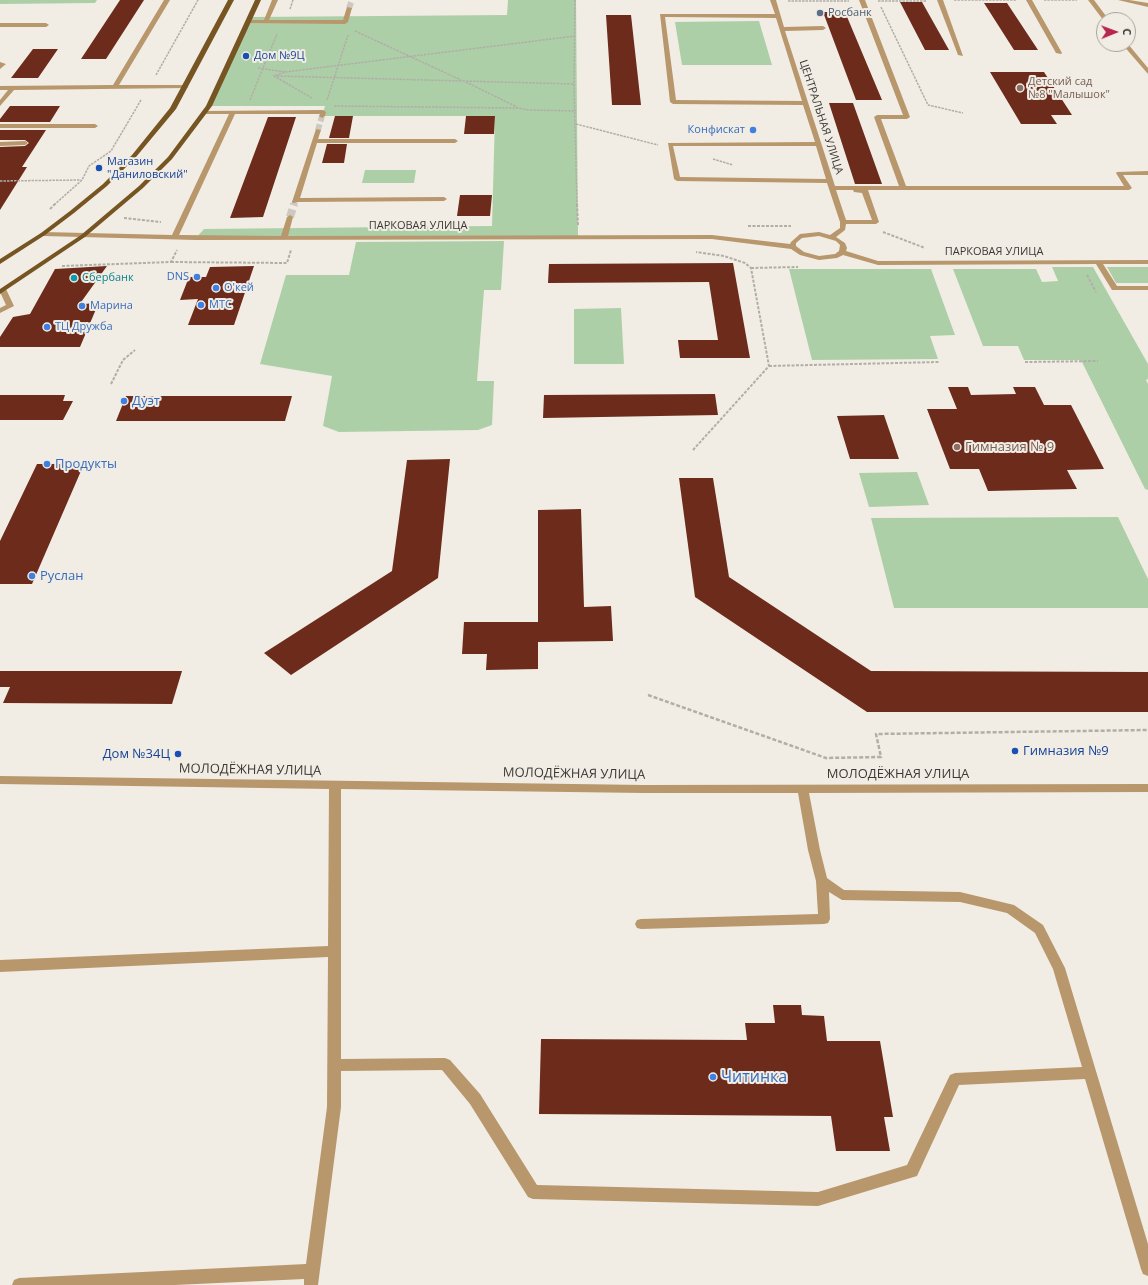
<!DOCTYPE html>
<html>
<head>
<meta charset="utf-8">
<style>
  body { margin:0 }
  #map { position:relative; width:1148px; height:1285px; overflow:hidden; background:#f1ede4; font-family:"Open Sans",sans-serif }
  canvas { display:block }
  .north { position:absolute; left:1096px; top:12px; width:40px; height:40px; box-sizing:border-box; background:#f1ede4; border:1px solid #a8a59e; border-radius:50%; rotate:89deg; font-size:11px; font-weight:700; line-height:16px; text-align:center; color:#3b3936 }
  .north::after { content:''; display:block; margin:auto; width:14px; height:18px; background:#b7264b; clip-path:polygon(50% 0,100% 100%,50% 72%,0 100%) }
</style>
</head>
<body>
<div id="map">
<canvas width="1148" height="1285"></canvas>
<div class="north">С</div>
</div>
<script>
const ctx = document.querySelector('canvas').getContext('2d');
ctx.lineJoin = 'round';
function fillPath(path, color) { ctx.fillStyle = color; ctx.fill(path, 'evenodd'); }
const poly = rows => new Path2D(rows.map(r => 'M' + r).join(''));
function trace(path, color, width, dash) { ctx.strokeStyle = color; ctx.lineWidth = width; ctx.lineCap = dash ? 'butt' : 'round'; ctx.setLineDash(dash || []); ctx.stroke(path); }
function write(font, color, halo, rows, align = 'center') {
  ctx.font = font + ' "Open Sans",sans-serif'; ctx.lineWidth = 4; ctx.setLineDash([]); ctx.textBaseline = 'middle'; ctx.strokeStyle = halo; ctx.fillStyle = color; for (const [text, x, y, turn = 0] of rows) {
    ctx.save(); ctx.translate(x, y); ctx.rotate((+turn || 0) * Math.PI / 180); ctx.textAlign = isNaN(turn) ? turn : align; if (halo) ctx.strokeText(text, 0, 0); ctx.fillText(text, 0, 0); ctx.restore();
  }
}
fillPath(poly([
  [0,0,97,0,95,3,0,4],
  [508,0,576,0,578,237,196,238,204,229,492,226,495,116,322,116,325,106,209,106,250,17,507,15],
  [759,21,772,65,682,65,675,22],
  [365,170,416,170,414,183,362,183],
  [504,241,501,290,484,290,477,381,494,381,492,425,478,430,339,432,323,426,332,376,260,364,286,275,349,275,356,242],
  [1052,267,1093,267,1148,364,1148,379,1146,380,1148,384,1148,490,1145,489,1081,360,1024,360,1018,346,983,346,953,269,1036,269,1042,282,1058,281],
  [1107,267,1148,267,1148,283,1116,283],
  [789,269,931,269,955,335,930,336,938,359,812,360],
  [621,308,624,364,574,364,574,309],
  [917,472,929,505,869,507,859,473],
  [1118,517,1148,579,1148,608,894,608,871,518]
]), '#adcfa7');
fillPath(poly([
  [120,0,144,0,106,59,81,59],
  [900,2,922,2,949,50,925,50],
  [984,3,1007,3,1038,50,1014,50],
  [823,12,845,12,882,100,856,100],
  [606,15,631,15,641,105,612,105],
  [33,49,58,49,38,78,11,78],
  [990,72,1044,72,1072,115,1051,115,1057,124,1021,124],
  [829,103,853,103,882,184,855,184],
  [10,106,60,106,50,122,0,122,0,119],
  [335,116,353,116,349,138,329,138],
  [466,116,495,116,494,134,464,134],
  [268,117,296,117,263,217,230,218],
  [0,130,46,130,22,167,27,167,0,210,0,147,25,146,29,143,25,140,0,140],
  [327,144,347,144,344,163,322,163],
  [460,195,492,195,490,216,457,216],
  [733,263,750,358,680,358,678,340,718,340,709,282,548,283,549,264],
  [107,266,79,305,99,302,80,347,0,347,0,337,13,317,30,314,55,269],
  [254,266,234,325,188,325,198,299,180,300,189,277,206,277,210,267],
  [948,387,968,387,971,395,1016,394,1013,387,1035,387,1044,405,1071,405,1104,469,1067,470,1077,489,988,491,979,469,950,469,927,409,957,409],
  [715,394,718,415,543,418,544,395],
  [0,395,65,395,63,401,73,401,63,420,0,420],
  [126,396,292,396,285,421,116,421],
  [884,415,899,459,850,459,837,416],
  [450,459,438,578,291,675,264,653,392,571,407,460],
  [37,464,84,464,32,584,0,584,0,541],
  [679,478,713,478,729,577,871,671,1148,672,1148,712,867,712,695,597],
  [581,509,584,607,611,606,613,641,538,642,538,669,486,670,487,654,462,654,464,622,538,622,538,510],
  [0,671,182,671,172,704,3,703,10,687,0,687],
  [773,1005,801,1005,802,1015,824,1016,827,1041,880,1041,893,1117,884,1117,890,1151,836,1151,831,1116,539,1114,541,1039,747,1040,745,1023,775,1023]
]), '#6c2b1b');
trace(poly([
  [349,8,352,0],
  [318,130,322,116],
  [294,205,295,202]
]), '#cdc9c1', 6, [6, 3]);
trace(poly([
  [290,217,294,204]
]), '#cdc9c1', 8, [8, 4]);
trace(poly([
  [575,0,574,84,577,205],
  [954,0,1017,0],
  [1044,0,1077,0],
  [788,1,849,1],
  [878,1,927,1],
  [881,7,928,105,963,113],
  [290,9,293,0],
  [355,31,461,80],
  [258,68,285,72,274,76,312,98],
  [285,72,575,36],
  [156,75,198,0],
  [277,76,574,84],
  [466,82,517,107],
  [250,100,277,34],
  [327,100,348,35],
  [334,106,519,108,528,110,576,111],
  [576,124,658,145],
  [713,159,733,165],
  [0,181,81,180],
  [54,205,82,180,89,166,111,151,141,100]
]), '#b1aea7', 1.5, [2.5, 1]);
trace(poly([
  [577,204,578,225],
  [50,209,55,204],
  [124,218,161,222],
  [748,226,791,226],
  [883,232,925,248],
  [171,262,287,263,291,250],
  [62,266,171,262,177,250],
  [751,268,798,267],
  [1087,275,1096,292],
  [1025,362,1098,361],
  [769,366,939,362],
  [111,384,123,360,135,350],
  [693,450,769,366,751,268,745,263,724,256,696,252]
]), '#b1aea7', 2, [3, 1.5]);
trace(poly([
  [648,695,826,758,881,757,876,734,1148,730]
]), '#b1aea7', 2.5, [4, 2]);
fillPath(poly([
  [164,0,170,0,119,85,185,85,188,87,187,88,14,90,0,106,0,100,8,90,0,90,0,86,113,85,164,0],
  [272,0,278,0,269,20,343,20,347,7,352,8,348,22,345,24,246,23,245,22,248,20,264,20,272,0],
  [770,0,776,0,784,27,823,26,826,28,823,30,785,31,835,186,899,186,874,117,877,115,903,115,859,0,865,0,910,117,907,119,881,119,906,186,1124,186,1116,173,1117,172,1148,171,1148,175,1123,175,1132,188,1129,190,868,190,879,222,876,224,846,224,845,230,836,237,845,243,847,248,846,251,878,261,1148,260,1148,264,1103,264,1117,286,1148,286,1148,290,1112,290,1096,264,878,265,843,255,837,258,819,260,800,255,791,249,712,239,196,240,43,236,40,234,43,232,172,235,229,114,205,114,202,112,203,111,323,110,326,112,325,116,322,118,319,116,320,114,235,114,179,235,281,236,287,217,290,215,293,217,288,236,712,235,790,244,791,242,800,234,819,232,830,235,840,228,840,222,827,183,677,181,674,179,668,143,815,142,803,105,673,104,670,102,660,14,775,14,770,0],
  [665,17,776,18,802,101,676,100,665,17],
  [673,146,816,146,826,179,680,177,673,146],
  [836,190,853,190,854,192,862,193,872,220,846,220,836,190],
  [819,236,836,241,840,245,839,251,835,254,819,256,804,252,796,246,796,243,802,238,819,236],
  [937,0,943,0,963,56,958,55,937,0],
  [1026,0,1032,0,1062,53,1061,54,1056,53,1026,0],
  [1088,0,1094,0,1109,20,1104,21,1088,0],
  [1118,0,1129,0,1148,3,1148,7,1118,0],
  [0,23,46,23,49,25,46,27,0,27,0,23],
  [1122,44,1128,44,1148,68,1148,74,1122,44],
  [0,62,6,64,0,69,0,62],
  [0,124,95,124,98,126,95,128,0,128,0,124],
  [316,129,321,130,318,139,455,139,458,141,455,143,317,143,300,198,444,197,447,199,444,201,298,202,293,203,292,202,316,129],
  [0,142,25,141,28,143,25,145,0,146,0,142],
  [0,289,6,289,14,306,0,313,0,308,6,305,0,292,0,289],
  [0,776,644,785,1148,784,1148,792,809,793,820,850,827,878,844,890,960,892,1014,905,1043,925,1065,968,1148,1244,1148,1276,1143,1274,1141,1269,1085,1079,959,1085,917,1176,818,1206,533,1199,528,1197,470,1104,442,1070,341,1071,341,1107,318,1285,304,1285,304,1279,175,1285,12,1285,14,1280,19,1278,306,1264,327,1107,328,957,0,972,0,960,328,946,329,789,0,784,0,776],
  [341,789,644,793,798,793,808,850,816,881,818,914,641,919,637,920,635,924,637,928,641,929,824,924,828,923,830,919,829,892,842,900,960,902,1007,913,1035,933,1053,969,1082,1067,955,1073,950,1075,907,1165,818,1192,537,1185,480,1094,450,1060,445,1058,341,1059,341,789]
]), '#b8976c');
fillPath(poly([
  [228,0,234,0,176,109,136,157,107,186,74,213,45,235,0,264,0,259,41,233,70,211,103,184,132,155,170,108,228,0],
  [255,0,261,0,212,106,172,159,143,188,85,237,0,294,0,289,81,235,139,186,168,157,206,106,255,0]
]), '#775523');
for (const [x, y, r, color] of [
  [820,13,4,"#5c6f8a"],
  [246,56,4,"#1a4fb4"],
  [1020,88,4,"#8d6e63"],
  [753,130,4,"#3f7fe0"],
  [99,168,4,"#1a4fb4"],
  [197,277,4,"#3f7fe0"],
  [74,278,4,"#0f9aa8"],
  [216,288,4,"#3f7fe0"],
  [201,305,4,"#3f7fe0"],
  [82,306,4,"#3f7fe0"],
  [47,327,4,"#3f7fe0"],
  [124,401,4,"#3f7fe0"],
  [957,447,4,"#8d6e63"],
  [47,464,4,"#3f7fe0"],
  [32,576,4,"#3f7fe0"],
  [1015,751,4,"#1a4fb4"],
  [178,754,4,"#1a4fb4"],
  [713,1077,4,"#3f7fe0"]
]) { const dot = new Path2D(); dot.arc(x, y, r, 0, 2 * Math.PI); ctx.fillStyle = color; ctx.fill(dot); trace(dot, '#f1ede4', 1.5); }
write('11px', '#4e5e75', '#f1ede4', [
  ["Росбанк",828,13]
], 'left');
write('11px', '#164399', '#f1ede4', [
  ["Дом №9Ц",254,56],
  ["Магазин",107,162],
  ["\"Даниловский\"",107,175]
], 'left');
write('11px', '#785e54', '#f1ede4', [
  ["Детский сад",1028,82],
  ["№8 \"Малышок\"",1028,95]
], 'left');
write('11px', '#3b3936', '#f1ede4', [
  ["ЦЕНТРАЛЬНАЯ УЛИЦА",821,117,72],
  ["ПАРКОВАЯ УЛИЦА",418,226],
  ["ПАРКОВАЯ УЛИЦА",994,252]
]);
write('11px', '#366cbe', '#f1ede4', [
  ["Конфискат",745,130,"right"],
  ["DNS",189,277,"right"],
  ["О'кей",224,288],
  ["МТС",209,305],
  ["Марина",90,306],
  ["ТЦ Дружба",55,327]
], 'left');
write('11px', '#0d838f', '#f1ede4', [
  ["Сбербанк",82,278]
], 'left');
write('13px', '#366cbe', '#f1ede4', [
  ["Дуэт",132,401],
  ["Продукты",55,464],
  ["Руслан",40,576]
], 'left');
write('13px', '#785e54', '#f1ede4', [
  ["Гимназия № 9",965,447]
], 'left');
write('13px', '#164399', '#f1ede4', [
  ["Гимназия №9",1023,751],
  ["Дом №34Ц",170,754,"right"]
], 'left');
write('13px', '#3b3936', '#f1ede4', [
  ["МОЛОДЁЖНАЯ УЛИЦА",250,770,1],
  ["МОЛОДЁЖНАЯ УЛИЦА",574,774,1],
  ["МОЛОДЁЖНАЯ УЛИЦА",898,774]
]);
write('16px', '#366cbe', '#f1ede4', [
  ["Читинка",721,1077]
], 'left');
</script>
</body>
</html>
